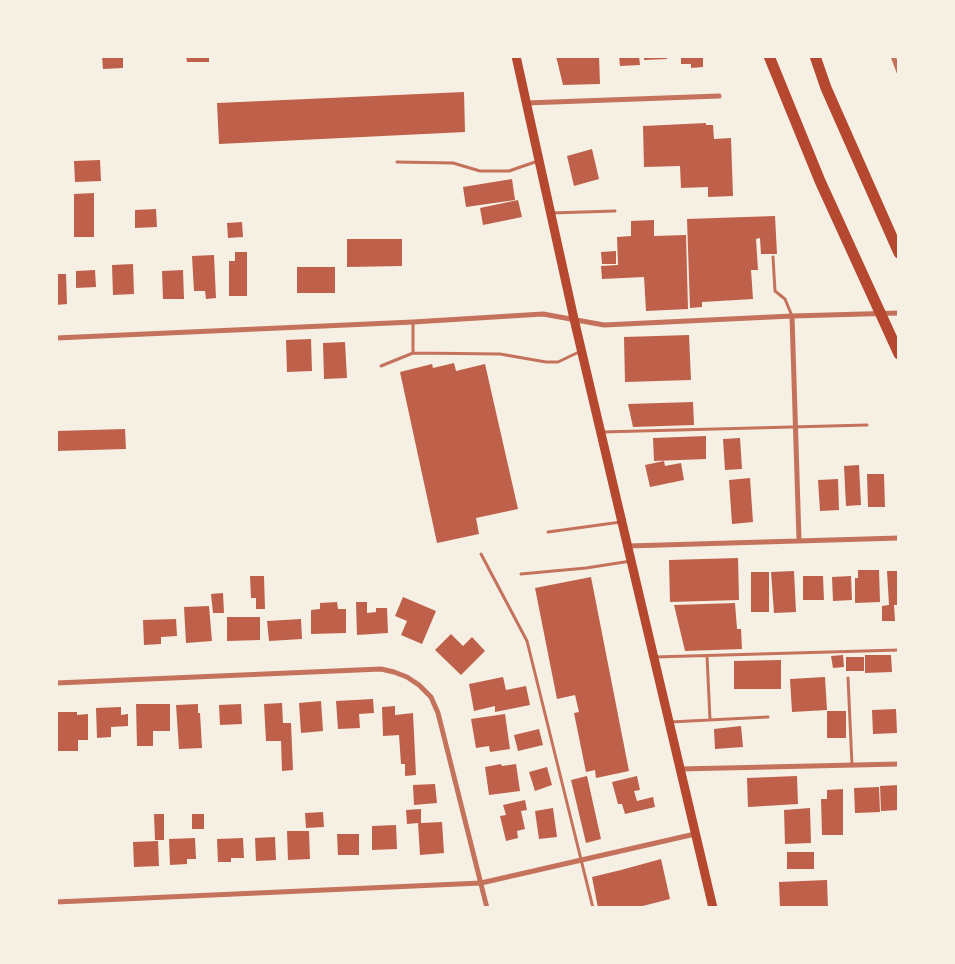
<!DOCTYPE html>
<html>
<head>
<meta charset="utf-8">
<style>
  body { margin:0 }
  #map { position:relative; width:955px; height:964px; overflow:hidden; background:#f6efe4; font-family:"Noto Sans",sans-serif }
  canvas { display:block }
  .frame { position:absolute; inset:0; border:58px solid #f6efe4; pointer-events:none }
</style>
</head>
<body>
<div id="map">
<canvas width="955" height="964"></canvas>
<div class="frame"></div>
</div>
<script>
const ctx = document.querySelector('canvas').getContext('2d');
ctx.lineJoin = 'round';
function fillPath(path, color) { ctx.fillStyle = color; ctx.fill(path, 'evenodd'); }
const poly = rows => new Path2D(rows.map(r => 'M' + r).join(''));
function trace(path, color, width, dash) { ctx.strokeStyle = color; ctx.lineWidth = width; ctx.lineCap = dash ? 'butt' : 'round'; ctx.setLineDash(dash || []); ctx.stroke(path); }
fillPath(poly([
  [102,56,123,56,123,68,103,69],
  [186,56,209,56,209,62,187,62],
  [556,56,599,56,600,84,563,85],
  [619,56,639,56,640,65,620,66],
  [644,56,667,56,667,59,644,60],
  [681,56,703,56,703,67,691,68,691,64,681,64],
  [464,92,465,132,219,144,217,103],
  [706,123,706,125,713,125,714,139,731,138,733,196,708,197,708,187,681,188,680,166,644,167,643,126],
  [592,149,599,179,574,186,567,156],
  [100,160,101,181,75,182,74,161],
  [512,179,515,200,466,207,463,187],
  [94,193,94,237,74,237,74,194],
  [518,200,522,217,483,225,480,208],
  [156,209,157,227,135,228,135,210],
  [775,216,777,254,761,254,760,238,756,239,758,270,751,270,753,299,702,302,702,307,690,308,687,219],
  [654,220,654,236,686,235,688,309,646,311,644,277,602,279,601,266,618,265,617,237,631,236,631,221],
  [242,222,243,237,228,238,227,223],
  [347,239,402,239,402,266,347,267],
  [616,251,616,264,602,264,601,252],
  [235,252,247,252,247,296,229,296,229,261,235,261],
  [214,255,216,298,206,299,205,291,194,291,192,256],
  [133,264,134,294,113,295,112,265],
  [297,267,335,267,335,293,297,293],
  [95,270,96,287,76,288,76,271],
  [183,270,184,299,163,299,162,271],
  [56,274,66,274,67,304,56,305],
  [689,335,691,380,625,382,624,337],
  [311,339,312,371,287,372,286,340],
  [345,342,347,378,324,379,323,343],
  [454,363,456,371,485,364,518,509,476,518,479,534,437,543,400,372,432,364,433,368],
  [693,402,694,425,633,427,628,404],
  [125,429,126,449,56,451,56,431],
  [706,436,706,459,654,461,653,438],
  [740,438,742,469,725,470,723,439],
  [664,461,665,466,681,463,684,480,650,487,645,465],
  [859,465,861,505,846,506,844,466],
  [867,474,884,474,885,507,868,507],
  [750,478,753,522,732,524,729,480],
  [838,479,839,510,820,511,818,480],
  [738,558,739,600,670,602,669,560],
  [858,570,879,570,880,602,855,603,855,578,858,578],
  [794,571,796,612,774,613,771,572],
  [887,571,899,571,899,605,894,605,895,621,882,621,882,606,889,605],
  [751,572,769,572,769,612,751,612],
  [250,576,264,576,265,609,256,609,256,598,251,598],
  [803,576,823,576,824,600,803,600],
  [851,576,852,600,833,601,832,577],
  [591,577,629,771,596,778,595,770,586,772,574,713,579,712,575,695,557,699,535,588],
  [223,593,224,613,213,613,211,594],
  [403,597,436,611,422,644,401,635,407,621,395,616],
  [337,602,338,609,346,609,346,633,311,634,311,610,320,609,320,603],
  [356,602,367,602,367,613,376,612,376,608,387,608,388,633,357,635],
  [735,603,737,629,741,629,742,649,685,651,674,605],
  [209,606,212,641,186,643,184,607],
  [227,617,260,617,260,640,227,641],
  [176,619,177,636,161,637,161,644,144,645,143,620],
  [301,619,302,639,269,641,267,621],
  [451,634,463,646,472,637,485,651,461,675,435,650],
  [843,655,844,667,833,668,831,656],
  [865,655,891,655,892,672,865,673],
  [846,657,864,657,864,671,846,671],
  [781,660,781,689,734,689,734,661],
  [503,677,506,690,526,686,530,705,495,712,495,706,474,711,469,684],
  [825,677,827,710,792,712,790,679],
  [373,699,374,713,359,714,360,728,338,729,336,701],
  [321,701,323,731,301,733,299,703],
  [282,703,283,723,291,723,293,770,282,771,281,741,266,741,264,704],
  [136,704,170,704,170,731,153,731,153,746,137,746],
  [198,704,198,713,200,713,202,748,179,749,176,705],
  [241,704,242,724,220,725,219,705],
  [395,706,395,715,413,713,416,775,405,776,405,764,401,764,399,735,383,736,382,707],
  [121,707,121,715,128,714,128,726,111,727,111,737,97,738,96,708],
  [896,709,897,733,873,734,872,710],
  [827,711,846,711,846,738,827,738],
  [58,712,77,712,77,715,88,714,88,740,78,740,78,751,58,751],
  [505,714,510,749,490,752,489,746,476,748,471,719],
  [741,726,743,747,715,749,714,729],
  [539,729,543,745,518,751,514,735],
  [501,764,502,766,516,764,520,791,489,795,485,767],
  [547,767,552,785,535,791,529,772],
  [587,776,601,839,586,843,571,780],
  [637,776,640,790,634,791,637,801,653,797,655,807,625,814,622,804,618,804,612,782],
  [797,776,798,804,748,807,747,778],
  [435,784,437,803,414,805,413,785],
  [899,785,899,810,881,811,880,786],
  [879,787,880,812,855,813,854,788],
  [843,789,843,835,822,835,821,799,827,799,827,790],
  [525,800,527,810,521,811,525,829,517,831,518,838,506,841,500,816,506,815,503,805],
  [553,808,557,837,539,839,535,811],
  [810,808,811,843,785,844,784,810],
  [421,809,421,823,442,822,444,853,420,855,418,823,407,824,406,810],
  [323,812,324,827,306,828,305,813],
  [154,814,164,814,164,840,155,840],
  [192,814,204,814,204,829,192,829],
  [396,825,397,849,372,850,372,826],
  [287,831,309,831,310,859,288,860],
  [337,834,359,834,359,855,338,855],
  [275,837,276,860,256,861,255,838],
  [195,838,196,859,187,859,187,864,170,865,169,839],
  [243,838,244,858,231,858,231,862,218,862,217,839],
  [158,841,159,866,134,867,133,842],
  [787,852,814,852,814,869,787,869],
  [661,859,670,899,635,908,598,908,592,877,621,870],
  [827,880,828,908,780,908,779,882]
]), '#bf614a');
trace(poly([
  [397,162,453,163,480,171,509,171,538,161],
  [551,213,615,211],
  [773,257,775,291,785,299,792,316],
  [413,322,413,353,500,354,546,362,558,362,581,351],
  [381,366,413,353],
  [602,432,867,425],
  [548,532,621,522],
  [481,554,527,641,593,908],
  [521,574,586,568,631,561],
  [707,656,710,720],
  [654,657,899,650],
  [848,678,852,765],
  [670,722,768,717]
]), '#c5725c', 3);
trace(poly([
  [893,56,899,72],
  [526,103,719,96],
  [792,316,799,540],
  [56,338,413,322,543,314,604,325,792,316,899,313],
  [628,546,899,538],
  [56,683,381,669,394,672,407,677,419,685,431,697,438,713,487,908],
  [680,769,899,764],
  [56,902,481,883,695,834]
]), '#c5725c', 5);
trace(poly([
  [516,56,574,319,713,908]
]), '#b5482f', 9);
trace(poly([
  [769,56,820,181,899,354],
  [815,56,826,88,899,253]
]), '#b5482f', 11);
</script>
</body>
</html>
